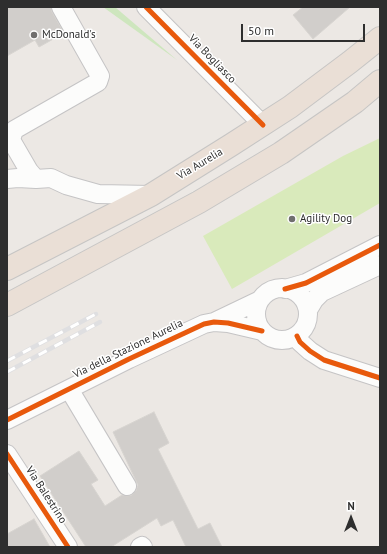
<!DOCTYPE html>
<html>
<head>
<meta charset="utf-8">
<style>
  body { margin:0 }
  #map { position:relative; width:387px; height:554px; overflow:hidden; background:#ece8e4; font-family:"PT Sans",sans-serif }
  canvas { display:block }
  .frame { position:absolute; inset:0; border:8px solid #2e2e2e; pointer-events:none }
  .north { position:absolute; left:331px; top:498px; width:40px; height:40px; -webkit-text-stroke:3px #fff; paint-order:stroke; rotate:0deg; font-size:11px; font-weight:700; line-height:16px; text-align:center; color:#2e2e2e }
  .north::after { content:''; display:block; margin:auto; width:14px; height:18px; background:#2e2e2e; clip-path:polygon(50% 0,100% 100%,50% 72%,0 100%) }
  .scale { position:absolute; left:241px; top:24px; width:124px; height:18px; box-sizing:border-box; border:2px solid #2e2e2e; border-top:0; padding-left:5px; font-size:12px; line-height:14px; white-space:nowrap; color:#2e2e2e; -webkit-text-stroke:3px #fff; paint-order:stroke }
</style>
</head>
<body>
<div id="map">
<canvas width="387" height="554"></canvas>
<div class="frame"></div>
<div class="north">N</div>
<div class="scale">50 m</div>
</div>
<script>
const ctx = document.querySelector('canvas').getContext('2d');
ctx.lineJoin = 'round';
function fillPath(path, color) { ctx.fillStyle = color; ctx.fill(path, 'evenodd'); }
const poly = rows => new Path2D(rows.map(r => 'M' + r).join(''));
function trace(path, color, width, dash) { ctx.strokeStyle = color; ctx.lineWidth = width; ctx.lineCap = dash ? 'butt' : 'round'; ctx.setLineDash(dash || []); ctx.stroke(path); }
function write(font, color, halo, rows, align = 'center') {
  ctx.font = font + ' "PT Sans",sans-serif'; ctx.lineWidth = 3; ctx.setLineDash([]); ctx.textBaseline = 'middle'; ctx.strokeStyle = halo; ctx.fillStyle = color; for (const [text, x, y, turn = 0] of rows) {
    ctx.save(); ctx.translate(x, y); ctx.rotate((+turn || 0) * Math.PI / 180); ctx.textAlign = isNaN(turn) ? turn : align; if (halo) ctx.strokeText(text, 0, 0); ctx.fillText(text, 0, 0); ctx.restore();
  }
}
fillPath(poly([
  [103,7,115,7,177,60]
]), '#cee6be');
fillPath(poly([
  [380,138,380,203,232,289,203,236,343,156]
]), '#d9eabb');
const building = poly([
  [7,7,51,7,52,12,64,33,39,47,35,40,7,56,7,7],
  [303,7,350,7,313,39,293,15,303,7],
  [154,412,169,443,158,449,198,529,210,523,222,547,186,547,173,520,161,526,157,518,111,547,86,547,40,476,79,451,98,480,91,484,105,506,122,495,127,496,132,495,136,491,138,485,113,432,154,412],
  [34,519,50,547,7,547,7,534,34,519]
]);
fillPath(building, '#d1cecb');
trace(building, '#d7d4d0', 1);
const minor = poly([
  [146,7,263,125],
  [7,179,18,178,36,179,51,178,66,185,98,194,151,195],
  [36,179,29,171,11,140,14,130,98,82,100,76,61,7],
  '256 314a26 26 0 1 1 52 0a26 26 0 1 1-52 0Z',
  [285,289,306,283,380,245],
  [308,310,314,300,322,292,380,265],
  [214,322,260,300],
  [297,336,300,342,310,351,324,360,380,378],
  [69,389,127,486],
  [7,420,129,359,204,324,214,322,228,323,262,331],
  [7,454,68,547],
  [140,547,142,546,143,547]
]);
const highway = poly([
  [7,269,151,195,231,145,290,107,350,62,380,38],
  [7,305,199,202,281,153,355,102,380,81]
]);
trace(minor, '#c5c4c5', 20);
trace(highway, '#c6c5c4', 24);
trace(minor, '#fcfcfb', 18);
trace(highway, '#eadfd6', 22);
const rail = poly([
  [7,361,96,314],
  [7,372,100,322]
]);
trace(rail, '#dfdfe1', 4.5);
trace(rail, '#fff', 3, [9]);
trace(poly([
  [146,7,263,125],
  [285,289,306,283,380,245],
  [297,336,300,342,310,351,324,360,380,378],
  [7,420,129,359,204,324,214,322,228,323,262,331],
  [7,454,68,547]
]), '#e8590c', 5);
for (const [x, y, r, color] of [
  [34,35,4,"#706f6e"],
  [292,219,4,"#706f6e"]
]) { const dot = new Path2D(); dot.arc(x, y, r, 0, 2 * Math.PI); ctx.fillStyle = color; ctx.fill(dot); trace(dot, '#fff', 1.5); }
write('11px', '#2e2e2e', '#fff', [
  ["McDonald's",42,35],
  ["Agility Dog",300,219]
], 'left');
write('11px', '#2e2e2e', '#fff', [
  ["Via Bogliasco",212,59,46],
  ["Via Aurelia",200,164,-31],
  ["Via della Stazione Aurelia",128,349,-26],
  ["Via Balestrino",46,495,57]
]);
</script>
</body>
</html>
